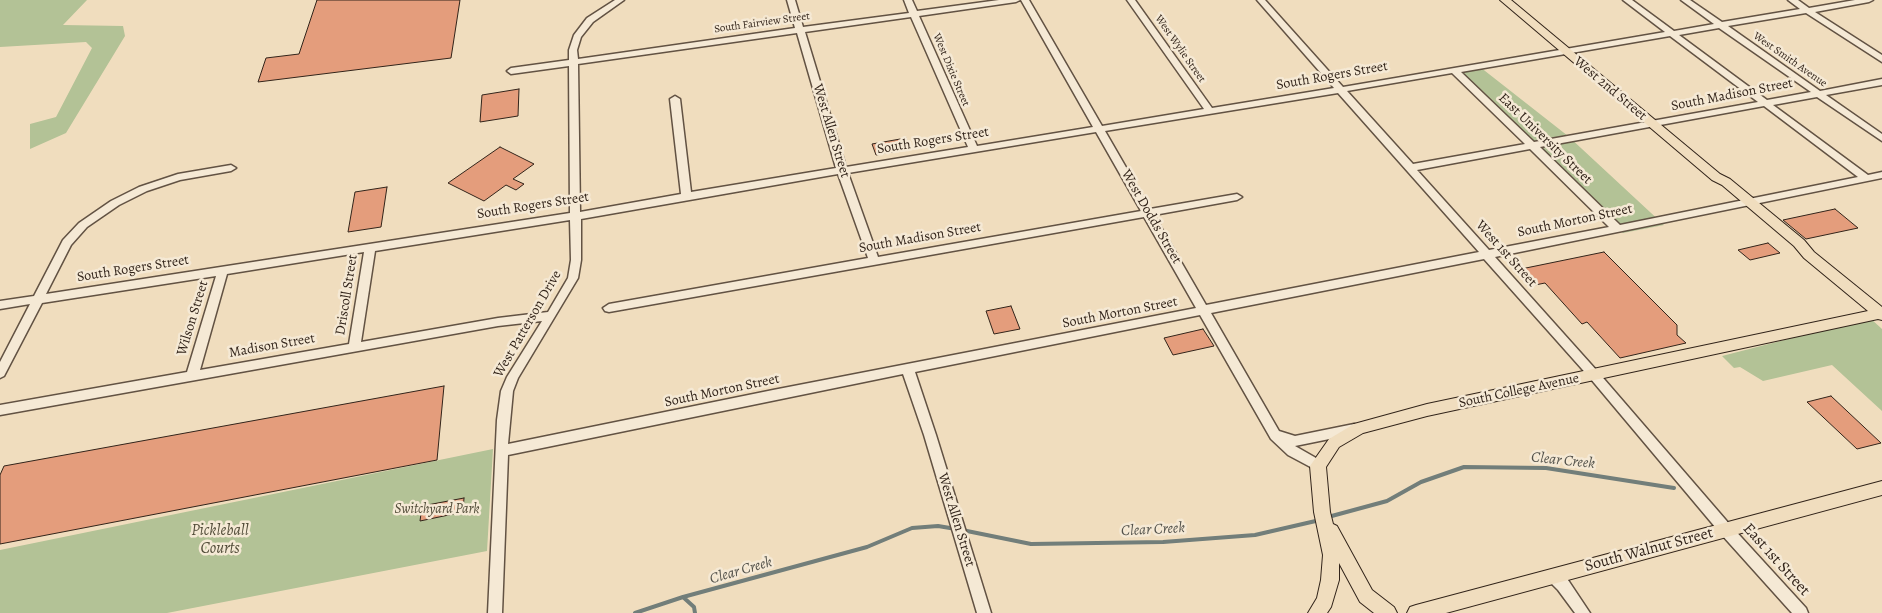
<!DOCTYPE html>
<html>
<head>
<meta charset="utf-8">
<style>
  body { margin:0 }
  canvas { display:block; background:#f0ddbe }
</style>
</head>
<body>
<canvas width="1882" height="613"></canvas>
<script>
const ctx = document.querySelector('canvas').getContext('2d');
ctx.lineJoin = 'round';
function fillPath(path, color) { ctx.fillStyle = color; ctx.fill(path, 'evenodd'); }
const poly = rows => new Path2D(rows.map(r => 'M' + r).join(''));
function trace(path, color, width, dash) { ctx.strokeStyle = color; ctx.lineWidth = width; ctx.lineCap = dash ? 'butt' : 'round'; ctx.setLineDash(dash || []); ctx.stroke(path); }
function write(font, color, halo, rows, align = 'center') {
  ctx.font = font + ' Alegreya,serif'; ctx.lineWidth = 5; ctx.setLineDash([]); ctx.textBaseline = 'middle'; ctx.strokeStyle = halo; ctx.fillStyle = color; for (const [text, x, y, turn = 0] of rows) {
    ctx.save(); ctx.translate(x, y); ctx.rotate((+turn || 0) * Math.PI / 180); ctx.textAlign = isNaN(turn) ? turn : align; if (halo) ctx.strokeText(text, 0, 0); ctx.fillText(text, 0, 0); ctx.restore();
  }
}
fillPath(poly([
  [0,0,87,0,63,25,123,26,125,36,66,133,30,149,30,124,56,117,92,48,86,42,0,47],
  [1480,67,1568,136,1664,225,1623,233,1455,71],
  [1870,318,1882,329,1882,411,1832,365,1763,381,1740,367,1734,368,1722,356],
  [493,449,487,551,167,613,0,613,0,550]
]), '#b3c296');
trace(poly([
  [1328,517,1387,501,1421,482,1464,467,1546,468,1674,488],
  [962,530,1031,544,1163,542,1255,535,1320,520],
  [683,597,694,607,695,613],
  [635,613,683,597,867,547,912,528,938,526,956,529]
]), '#727e7a', 4);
const building = poly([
  [317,0,460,0,451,58,258,82,266,58,299,54,317,0],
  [519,89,518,116,480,122,482,95,519,89],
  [906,138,910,149,876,155,872,144,906,138],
  [500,147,534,164,513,179,524,184,516,190,506,185,484,201,448,183,500,147],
  [387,187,381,227,348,232,355,192,387,187],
  [1835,209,1858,228,1806,239,1783,220,1835,209],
  [1768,243,1780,253,1750,260,1738,250,1768,243],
  [1604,252,1677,325,1677,335,1686,343,1620,358,1587,322,1582,324,1545,283,1535,285,1521,269,1604,252],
  [1011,306,1020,329,994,334,986,311,1011,306],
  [1203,329,1214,346,1173,355,1164,338,1203,329],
  [444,386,437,460,0,544,0,475,4,466,444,386],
  [1831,396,1881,443,1857,449,1807,402,1831,396],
  [464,498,463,512,420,521,422,506,464,498]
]);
fillPath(building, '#e49d7c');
trace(building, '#32241a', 1);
const minor = poly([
  [615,0,624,0,593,22,581,37,577,50,578,59,795,28,787,0,795,0,803,27,909,13,904,0,912,0,917,11,999,0,1020,0,1016,2,919,16,977,146,1093,127,1021,0,1029,0,1102,126,1204,109,1127,0,1135,0,1212,108,1334,88,1257,0,1265,0,1343,87,1665,32,1623,0,1632,0,1674,31,1714,24,1681,0,1690,0,1722,22,1800,9,1788,0,1798,0,1809,8,1855,0,1873,0,1869,2,1815,12,1882,55,1882,62,1806,13,1728,26,1820,91,1882,79,1882,85,1826,95,1882,134,1882,141,1817,97,1773,105,1868,175,1882,172,1882,178,1495,257,1598,372,1731,526,1806,608,1808,613,1792,613,1721,534,1590,378,1484,259,1211,313,1279,431,1295,436,1354,424,1358,425,1360,429,1358,433,1354,434,1295,446,1323,462,1324,466,1323,470,1318,471,1288,455,1271,439,1200,315,915,372,936,435,991,613,977,613,924,435,903,374,508,455,502,613,488,613,497,420,501,391,507,377,542,321,498,326,0,415,0,405,187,372,216,276,42,303,4,376,0,378,0,362,30,304,0,309,0,301,34,296,63,240,79,223,111,201,139,187,178,174,231,165,236,168,231,171,180,180,147,191,119,205,87,227,71,245,46,294,570,213,569,66,511,74,507,71,511,68,569,60,569,50,574,35,587,18,615,0],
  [911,17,968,147,846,167,805,32,911,17],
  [1719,28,1811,92,1767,100,1679,35,1719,28],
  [797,33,836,168,691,192,680,99,675,96,670,99,681,194,580,212,578,64,797,33],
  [1670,36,1758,102,1534,142,1461,72,1670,36],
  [1452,73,1525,144,1413,164,1347,91,1452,73],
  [1338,93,1479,252,1206,305,1154,215,1237,200,1242,197,1237,194,1150,209,1105,131,1338,93],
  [1764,106,1858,177,1620,225,1540,147,1764,106],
  [1096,132,1141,211,878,257,848,173,1096,132],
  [1530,149,1609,227,1489,250,1417,170,1530,149],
  [838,174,868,258,609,304,603,308,605,311,609,312,1144,217,1196,308,773,390,508,444,513,391,518,378,578,278,581,260,581,219,838,174],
  [570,220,571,260,568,278,548,312,498,318,361,342,375,251,570,220],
  [364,252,349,344,200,370,227,274,364,252],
  [1553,570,1568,580,1590,613,1575,613,1558,590,1548,580,1546,576,1548,572,1553,570]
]);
const major = poly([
  [1500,0,1511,0,1720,174,1730,179,1804,240,1814,252,1882,307,1882,320,1878,319,1427,416,1363,433,1339,447,1326,467,1330,512,1333,524,1337,526,1372,590,1394,607,1397,613,1374,613,1360,602,1339,563,1339,580,1331,607,1327,613,1308,613,1317,598,1321,580,1323,555,1314,512,1310,466,1329,439,1354,424,1427,404,1868,311,1804,258,1794,246,1722,185,1712,180,1500,0],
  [1882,481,1882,495,1446,613,1407,613,1410,607,1416,605,1882,481]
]);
trace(minor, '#625243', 3);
trace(major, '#32241a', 2);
fillPath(minor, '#f5e9d5');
fillPath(major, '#f0ddbe');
write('11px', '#32241a', '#f5e9d5', [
  ["South Fairview Street",762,23,-8],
  ["West Wylie Street",1180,49,55],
  ["West Smith Avenue",1790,60,35],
  ["West Dixie Street",951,70,67]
]);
write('14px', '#32241a', '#f5e9d5', [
  ["South Rogers Street",1332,76,-10],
  ["West 2nd Street",1610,89,40],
  ["South Madison Street",1732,95,-11],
  ["West Allen Street",831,131,73],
  ["East University Street",1545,139,44],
  ["South Rogers Street",933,141,-9],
  ["South Rogers Street",533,206,-9],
  ["West Dodds Street",1151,217,60],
  ["South Morton Street",1575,221,-12],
  ["South Madison Street",920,238,-10],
  ["West 1st Street",1506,254,48],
  ["South Rogers Street",133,269,-9],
  ["Driscoll Street",347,295,-81],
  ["South Morton Street",1120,313,-11],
  ["Wilson Street",193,318,-73],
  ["West Patterson Drive",528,324,-60],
  ["Madison Street",272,346,-10],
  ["South Morton Street",722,391,-12],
  ["South College Avenue",1519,391,-12],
  ["West Allen Street",956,520,73]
]);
write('italic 14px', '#524c39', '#f5e9d5', [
  ["Switchyard Park",437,510]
]);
write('italic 15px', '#52514a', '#f5e9d5', [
  ["Clear Creek",1563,461,6],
  ["Clear Creek",1153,530,-3],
  ["Clear Creek",741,571,-16]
]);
write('italic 16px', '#524c39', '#f5e9d5', [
  ["Pickleball",220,531],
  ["Courts",220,549]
]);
write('16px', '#32241a', '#f5e9d5', [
  ["South Walnut Street",1649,550,-15],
  ["East 1st Street",1776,560,48]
]);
</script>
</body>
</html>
